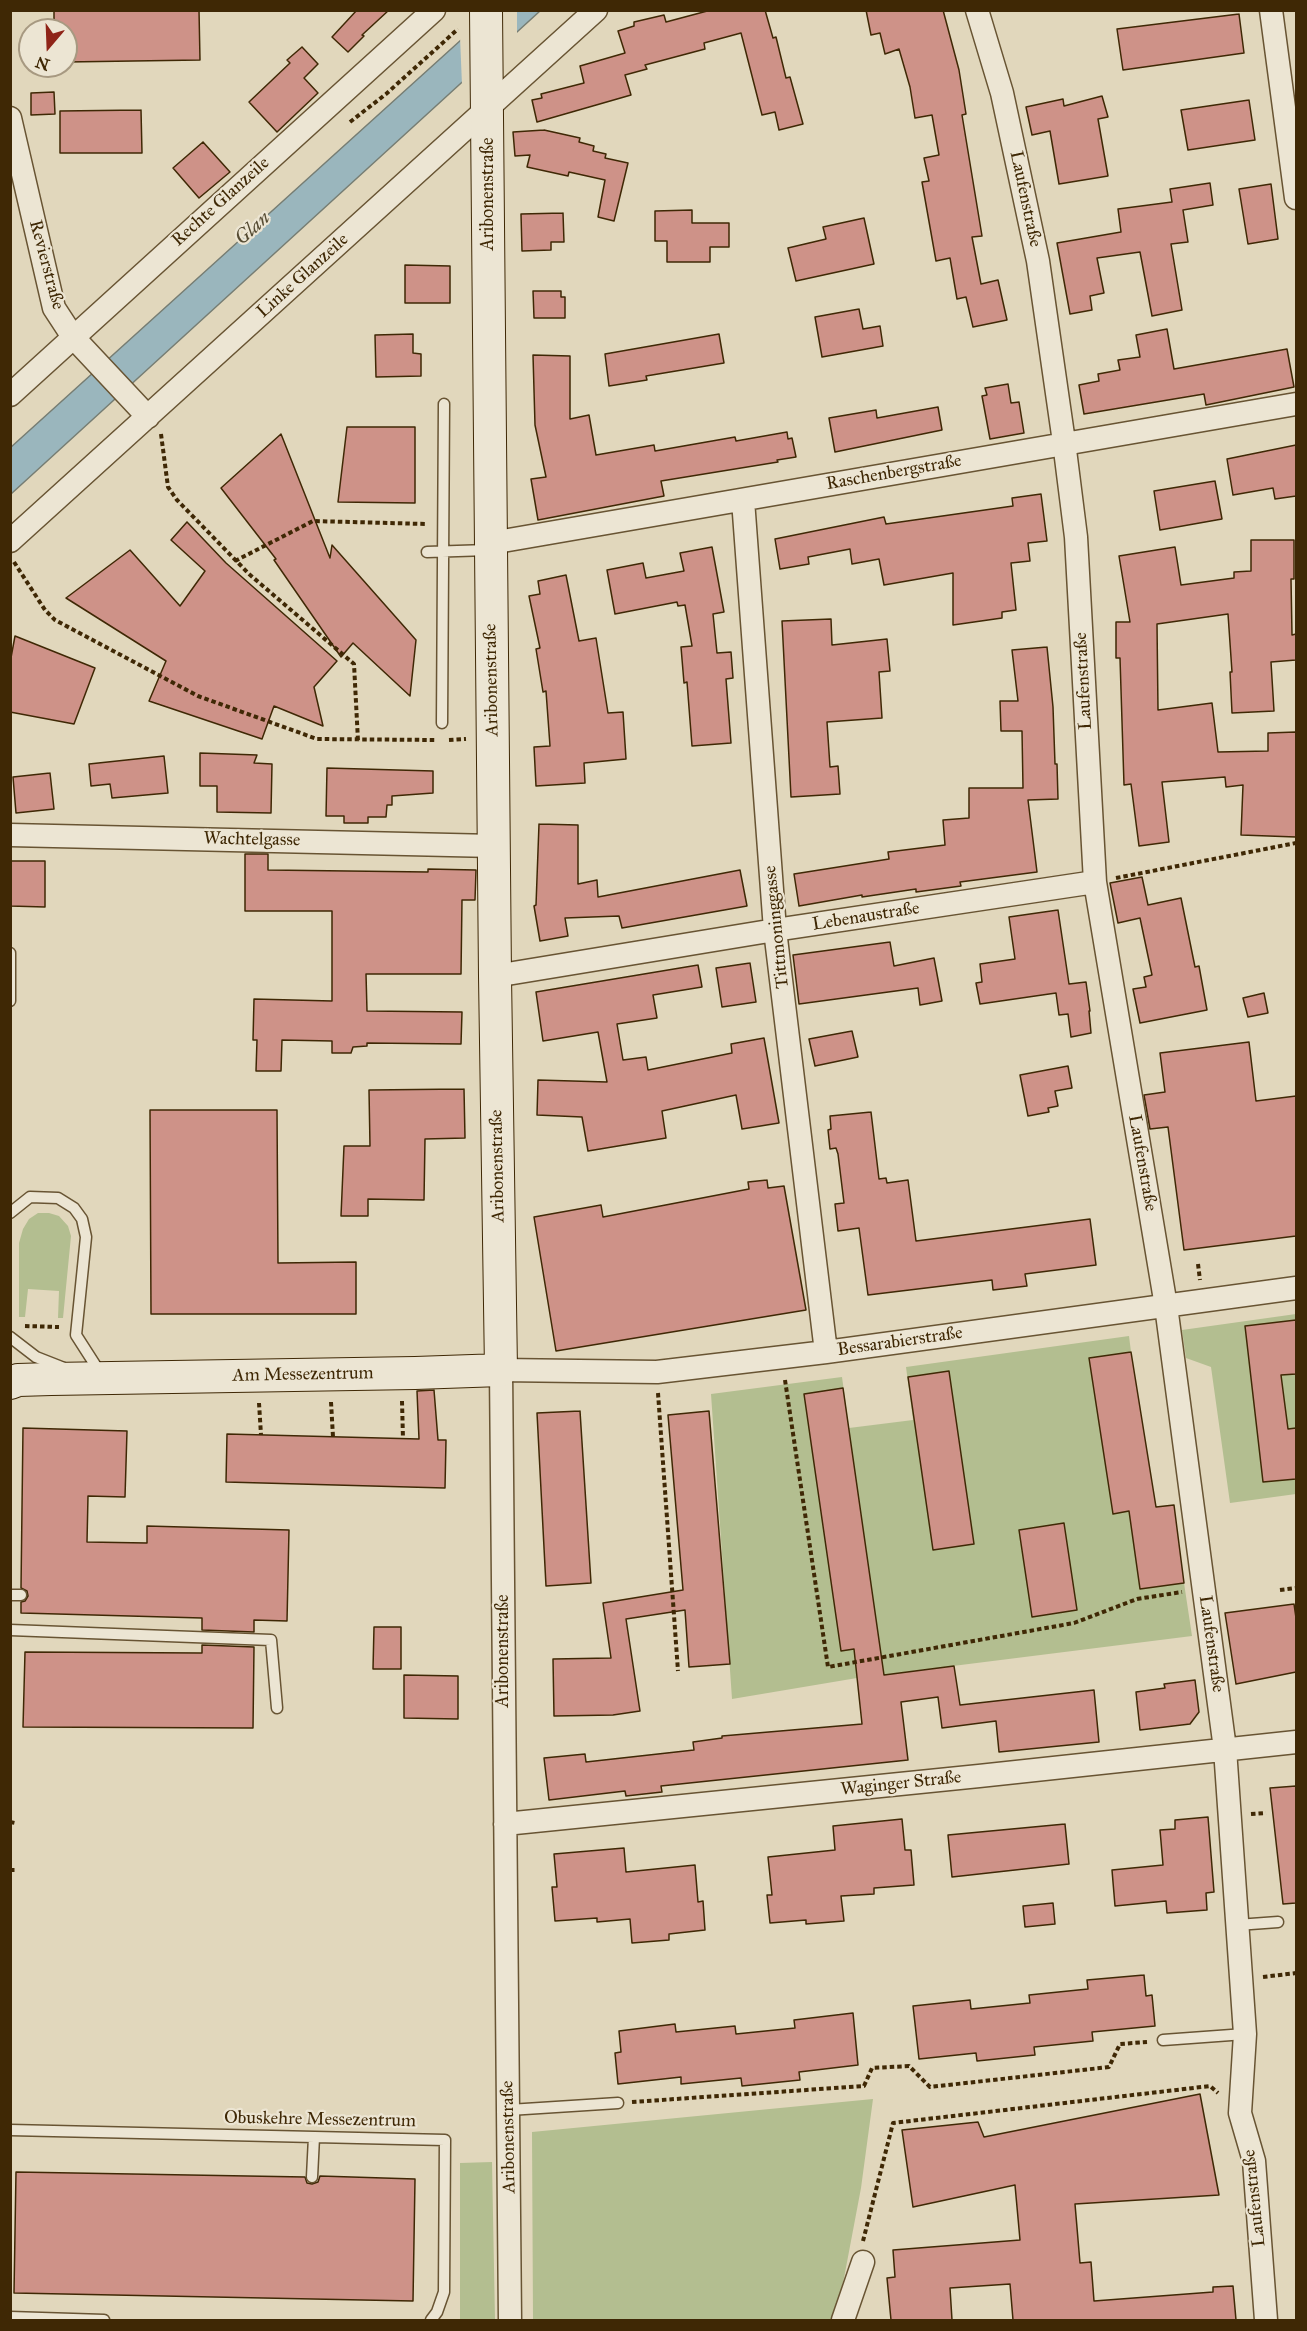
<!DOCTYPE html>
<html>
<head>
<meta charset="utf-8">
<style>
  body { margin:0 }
  #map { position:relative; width:1307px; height:2331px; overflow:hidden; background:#e1d7bc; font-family:"IM FELL Great Primer",serif }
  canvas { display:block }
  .frame { position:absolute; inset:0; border:12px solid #3f2805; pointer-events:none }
  .north { position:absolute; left:18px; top:18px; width:60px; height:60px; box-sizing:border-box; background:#ece5d3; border:2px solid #a79981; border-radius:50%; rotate:199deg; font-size:16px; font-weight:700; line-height:24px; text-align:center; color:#3f2805 }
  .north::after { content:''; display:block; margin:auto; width:21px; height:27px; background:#8f2418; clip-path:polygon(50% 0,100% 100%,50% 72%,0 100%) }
</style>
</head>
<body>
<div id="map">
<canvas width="1307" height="2331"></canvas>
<div class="frame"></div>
<div class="north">N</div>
</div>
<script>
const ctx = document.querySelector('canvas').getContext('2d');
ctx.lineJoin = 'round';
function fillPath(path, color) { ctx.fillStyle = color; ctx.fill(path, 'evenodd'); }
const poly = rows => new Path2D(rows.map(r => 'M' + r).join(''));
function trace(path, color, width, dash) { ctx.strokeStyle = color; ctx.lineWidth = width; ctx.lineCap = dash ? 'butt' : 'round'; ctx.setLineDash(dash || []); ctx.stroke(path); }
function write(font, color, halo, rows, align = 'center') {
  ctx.font = font + ' "IM FELL Great Primer",serif'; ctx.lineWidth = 4.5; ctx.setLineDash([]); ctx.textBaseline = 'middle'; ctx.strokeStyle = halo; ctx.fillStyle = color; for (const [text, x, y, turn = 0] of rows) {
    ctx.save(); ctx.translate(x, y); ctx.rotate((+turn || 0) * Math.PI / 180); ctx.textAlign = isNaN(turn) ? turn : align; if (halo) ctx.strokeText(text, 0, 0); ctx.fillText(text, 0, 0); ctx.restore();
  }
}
fillPath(poly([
  [38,1213,49,1213,59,1216,68,1226,71,1236,63,1318,58,1318,59,1291,28,1289,25,1317,19,1317,19,1243,23,1229,29,1219],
  [1296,1314,1296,1494,1230,1503,1211,1367,1186,1358,1182,1330],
  [1129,1336,1131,1352,1089,1358,1113,1513,1129,1511,1140,1589,1184,1583,1192,1636,857,1678,732,1699,711,1394,842,1377,849,1428,913,1420,906,1367],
  [873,2099,861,2188,844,2278,833,2320,533,2320,532,2132],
  [492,2162,495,2320,460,2320,460,2163]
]), '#b3be90');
const water = poly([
  [493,11,540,11,11,494,10,448,493,11]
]);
fillPath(water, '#9ab6bd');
trace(water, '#767d73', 1.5);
fillPath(poly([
  [489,10,517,11,517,35,462,85,460,37]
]), '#e1d7bc');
const building = poly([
  [54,10,199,10,200,60,66,62,66,30,54,30,54,10],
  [357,10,389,10,362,35,364,36,348,52,332,37,357,10],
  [711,10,765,10,773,38,776,37,786,78,790,77,803,124,779,130,775,112,762,115,741,33,704,43,705,49,645,65,647,69,625,75,631,95,537,122,532,100,542,98,541,94,584,83,580,66,625,53,618,31,634,26,634,22,664,15,666,22,711,10],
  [866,10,943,10,959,70,966,114,962,115,982,236,972,237,981,284,998,280,1007,320,973,327,966,297,957,299,950,258,936,261,922,182,929,181,924,158,939,155,932,115,915,118,910,87,899,49,885,54,880,33,871,35,866,10],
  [1239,14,1244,53,1123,70,1117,29,1239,14],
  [302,47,318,64,304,78,318,93,277,132,249,102,290,63,287,60,302,47],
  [54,92,55,114,31,115,31,93,54,92],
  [1102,96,1108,117,1098,119,1108,176,1059,184,1050,131,1032,135,1026,107,1063,99,1064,106,1102,96],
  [1249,100,1255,140,1188,150,1181,110,1249,100],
  [141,110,142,153,60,153,60,111,141,110],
  [544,130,580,138,579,142,594,146,593,151,606,154,605,158,628,163,614,221,598,217,605,180,569,172,568,176,527,167,530,155,515,156,513,132,544,130],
  [203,142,230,172,199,198,173,168,203,142],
  [1210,183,1213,205,1183,210,1188,242,1171,244,1182,310,1152,316,1140,252,1097,258,1104,293,1090,296,1092,310,1070,314,1057,243,1121,232,1118,209,1172,202,1170,189,1210,183],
  [1271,184,1278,239,1248,244,1239,189,1271,184],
  [692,210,692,223,729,223,729,247,710,247,710,262,667,262,667,241,655,241,655,211,692,210],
  [563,213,564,242,551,242,551,250,522,251,521,214,563,213],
  [864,218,874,264,796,281,788,248,826,239,823,227,864,218],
  [405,265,450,266,450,303,405,303,405,265],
  [533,291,561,291,561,297,565,297,565,318,534,318,533,291],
  [859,309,863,329,880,326,883,346,822,357,815,317,859,309],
  [1167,329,1174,369,1287,349,1294,387,1206,405,1204,394,1084,414,1079,385,1099,381,1098,374,1120,370,1118,360,1140,357,1136,335,1167,329],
  [413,334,413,353,421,354,421,376,376,377,375,335,413,334],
  [719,334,724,363,646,376,647,380,609,386,605,354,719,334],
  [533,355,570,356,570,419,589,415,596,455,654,445,655,451,735,437,736,441,787,432,788,439,792,438,796,457,777,460,778,462,661,481,664,496,538,520,531,479,546,477,535,425,533,355],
  [1008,384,1011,403,1019,402,1024,433,990,439,982,396,987,395,985,388,1008,384],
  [938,407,942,430,835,452,829,418,876,410,877,418,938,407],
  [347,427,415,427,415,503,338,502,347,427],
  [281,434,330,558,332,545,416,640,410,696,353,643,341,657,274,560,276,559,221,488,281,434],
  [1296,445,1296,496,1275,499,1273,488,1233,495,1227,459,1296,445],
  [1215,481,1222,519,1160,530,1154,491,1215,481],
  [1041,494,1047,541,1028,543,1030,561,1011,563,1016,610,1002,612,1002,618,953,625,953,573,884,585,879,559,852,564,850,549,808,557,809,564,780,569,775,539,884,517,886,524,1013,506,1012,498,1041,494],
  [187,522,226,563,337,661,314,687,323,726,274,706,262,739,149,701,166,661,66,598,130,550,180,606,205,571,171,540,187,522],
  [1251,540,1294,540,1294,579,1291,579,1292,635,1296,634,1296,660,1271,662,1274,711,1232,713,1230,672,1232,672,1228,614,1157,624,1158,710,1212,703,1218,752,1268,751,1268,733,1296,732,1296,837,1241,835,1243,785,1226,787,1225,777,1162,782,1169,842,1139,846,1131,784,1124,785,1120,658,1116,658,1116,622,1130,622,1119,556,1175,547,1181,585,1234,578,1234,572,1251,571,1251,540],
  [712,547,724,612,713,614,717,653,731,652,733,678,726,679,731,743,692,746,687,682,684,683,681,647,692,646,685,605,678,606,677,602,615,614,607,570,643,563,646,578,684,571,680,553,712,547],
  [566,575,579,641,596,638,608,713,623,712,626,759,584,763,585,783,536,786,534,747,550,746,546,691,543,692,536,649,540,648,529,596,540,594,538,581,566,575],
  [831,619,832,645,887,639,890,671,879,672,882,718,827,722,830,767,838,766,840,794,791,797,782,621,831,619],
  [15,636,95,668,74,724,10,712,10,663,15,636],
  [1047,647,1053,707,1055,764,1057,764,1058,799,1028,800,1037,872,960,882,961,886,916,892,916,889,862,897,862,895,799,906,794,874,889,859,888,852,945,845,943,820,969,818,969,788,1023,788,1022,731,1001,731,1000,701,1018,701,1012,650,1047,647],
  [200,753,257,755,254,763,272,764,271,813,217,812,217,786,200,786,200,753],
  [164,756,168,793,112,798,110,784,91,786,89,764,164,756],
  [327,768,433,771,433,793,392,796,392,805,387,805,386,817,368,817,368,823,344,823,344,816,326,816,327,768],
  [50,773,54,809,16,813,13,777,50,773],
  [539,824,578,825,578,884,597,880,598,897,740,870,747,906,622,928,619,916,565,918,568,936,540,941,534,906,536,905,539,824],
  [245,854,268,854,268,870,428,872,428,869,476,870,475,900,462,900,461,974,366,974,367,1011,462,1012,461,1044,367,1043,367,1046,353,1047,351,1053,332,1053,332,1041,282,1040,281,1071,256,1071,257,1040,253,1040,254,999,332,1001,332,911,245,911,245,854],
  [10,861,45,861,45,907,10,906,10,861],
  [1142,877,1148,905,1181,898,1195,967,1199,966,1207,1010,1140,1023,1133,989,1146,987,1144,977,1152,975,1140,918,1118,923,1110,883,1142,877],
  [1058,910,1069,984,1086,982,1090,1011,1089,1011,1091,1033,1071,1037,1068,1014,1059,1015,1056,993,980,1004,976,983,982,982,980,964,1015,959,1009,917,1058,910],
  [890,942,894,966,934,958,942,1001,920,1005,918,988,799,1004,793,955,890,942],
  [750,963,756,1002,722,1007,716,968,750,963],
  [698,965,702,987,653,995,657,1018,617,1024,623,1060,646,1057,648,1070,732,1053,731,1044,764,1038,779,1123,742,1129,736,1095,662,1111,666,1138,588,1151,582,1117,537,1115,538,1080,607,1082,598,1032,543,1041,536,992,698,965],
  [1264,993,1268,1013,1248,1017,1243,998,1264,993],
  [852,1031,858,1057,815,1066,809,1039,852,1031],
  [1249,1042,1256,1101,1296,1096,1296,1236,1184,1250,1168,1127,1150,1129,1144,1095,1165,1092,1160,1053,1249,1042],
  [1068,1066,1072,1088,1055,1091,1058,1106,1048,1108,1049,1112,1028,1116,1020,1075,1068,1066],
  [464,1089,465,1138,425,1139,424,1200,368,1199,368,1216,341,1216,344,1146,370,1146,369,1090,464,1089],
  [150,1110,277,1110,278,1263,356,1262,356,1314,151,1314,150,1110],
  [871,1112,879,1179,886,1178,887,1183,908,1180,916,1241,1090,1219,1096,1265,1025,1274,1027,1286,993,1290,992,1280,868,1295,859,1228,838,1231,835,1204,844,1203,838,1154,836,1148,830,1149,828,1130,831,1129,830,1116,871,1112],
  [767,1180,768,1188,784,1186,806,1310,556,1351,534,1217,601,1205,603,1217,749,1189,748,1182,767,1180],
  [1296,1320,1296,1374,1281,1375,1288,1429,1296,1428,1296,1479,1263,1482,1245,1326,1296,1320],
  [1131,1352,1156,1507,1174,1505,1184,1583,1140,1589,1129,1511,1113,1514,1089,1358,1131,1352],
  [949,1371,974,1544,933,1550,908,1377,949,1371],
  [843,1388,884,1675,954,1666,960,1705,1094,1690,1099,1742,999,1752,996,1721,942,1728,938,1697,901,1702,908,1760,661,1786,662,1792,626,1796,625,1791,549,1800,544,1758,585,1754,586,1762,694,1750,693,1742,722,1738,722,1736,862,1724,854,1649,841,1651,804,1394,843,1388],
  [434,1390,438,1440,446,1440,445,1488,226,1482,227,1434,419,1439,417,1391,434,1390],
  [580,1411,591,1583,546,1586,537,1413,580,1411],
  [709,1411,730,1664,689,1667,685,1610,626,1619,640,1711,613,1715,554,1716,553,1659,611,1658,603,1603,683,1590,668,1415,709,1411],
  [23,1428,127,1431,125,1497,88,1496,87,1542,147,1543,147,1526,289,1530,287,1621,254,1620,254,1632,202,1630,202,1618,21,1613,21,1602,25,1601,28,1596,27,1591,21,1588,23,1428],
  [1064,1523,1077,1610,1032,1617,1019,1530,1064,1523],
  [1294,1604,1296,1618,1296,1672,1236,1684,1225,1613,1294,1604],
  [374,1627,401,1627,401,1669,373,1669,374,1627],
  [202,1645,254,1647,253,1728,23,1727,25,1652,202,1653,202,1645],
  [404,1675,458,1676,458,1719,404,1718,404,1675],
  [1195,1680,1199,1712,1190,1724,1140,1730,1136,1692,1165,1688,1164,1684,1195,1680],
  [1296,1786,1296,1903,1283,1904,1270,1788,1296,1786],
  [1208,1817,1214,1892,1206,1893,1207,1910,1167,1913,1166,1901,1115,1906,1112,1870,1163,1865,1160,1830,1175,1829,1175,1820,1208,1817],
  [902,1819,905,1850,911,1850,914,1885,874,1888,874,1894,841,1896,844,1921,806,1924,806,1920,770,1923,767,1895,772,1895,768,1857,835,1850,833,1826,902,1819],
  [1065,1824,1069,1864,952,1877,948,1835,1065,1824],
  [624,1848,626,1872,695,1865,698,1902,703,1901,705,1930,669,1934,669,1940,632,1943,630,1919,597,1922,597,1918,555,1921,552,1887,557,1887,554,1854,624,1848],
  [1053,1903,1055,1924,1025,1927,1023,1906,1053,1903],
  [1144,1975,1146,1996,1152,1995,1155,2026,1092,2032,1093,2041,1034,2047,1035,2055,977,2061,976,2053,919,2059,913,2006,970,2000,971,2009,1030,2003,1029,1995,1088,1989,1087,1980,1144,1975],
  [853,2013,858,2065,799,2072,800,2080,742,2086,741,2078,681,2084,681,2077,618,2084,615,2053,621,2052,619,2031,675,2024,676,2032,735,2026,736,2034,795,2028,794,2020,853,2013],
  [1200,2094,1219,2195,1075,2204,1080,2263,1091,2262,1094,2301,1213,2292,1213,2287,1233,2286,1236,2320,1013,2320,1010,2284,950,2288,952,2320,891,2320,887,2278,895,2277,893,2250,1020,2240,1015,2185,913,2207,902,2130,978,2122,984,2137,1200,2094],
  [16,2172,305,2177,307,2183,312,2184,318,2182,320,2176,415,2179,413,2301,14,2293,16,2172]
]);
fillPath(building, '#ce9288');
trace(building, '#3f2805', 1.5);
const lane = poly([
  [427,552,488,550],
  [442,723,444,404],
  [10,953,10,1001],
  [10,1213,30,1197,58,1198,74,1208,82,1219,86,1237,76,1335,101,1374],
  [10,1337,36,1357,64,1368],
  [10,1595,21,1595],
  [10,1630,271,1640,277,1708],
  [1237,1925,1278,1922],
  [1163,2040,1245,2034],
  [509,2110,618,2103],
  [10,2130,445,2140,444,2292,437,2312,431,2320],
  [312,2177,314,2137],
  [10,2317,104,2320]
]);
const street = poly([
  [977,10,1002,93,1038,261,1064,442,1076,537,1095,882,1166,1306,1225,1749,1245,2034,1240,2113,1254,2161,1266,2320],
  [1271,10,1296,198],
  [10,118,54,308,73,337,148,417],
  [10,395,434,10],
  [743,500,775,930,826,1352],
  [10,541,596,10],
  [491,543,1296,404],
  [10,835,494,846],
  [495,976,775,930,1095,882],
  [505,1824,979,1776,1296,1742],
  [510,2320,501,1370,657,1372,826,1352,1296,1288],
  [843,2320,863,2262]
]);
const secondary = poly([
  [10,1383,18,1380,51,1379,415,1373,501,1370,495,976,486,10]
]);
trace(lane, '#685433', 13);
trace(street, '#685433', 25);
trace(secondary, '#3f2805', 34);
trace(poly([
  [350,122,386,94,458,29],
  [161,434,168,487,177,500,249,574,354,664,358,741],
  [235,561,313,521,427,524],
  [14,562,45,610,55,620,198,696,317,739,436,740],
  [449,740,466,739],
  [1116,878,1296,843],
  [1198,1264,1200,1280],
  [25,1326,59,1327],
  [785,1380,828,1667,1074,1623,1137,1599,1182,1592],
  [658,1393,678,1671],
  [402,1401,403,1439],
  [331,1402,333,1437],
  [259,1403,261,1435],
  [1280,1590,1296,1588],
  [1251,1814,1266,1813],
  [10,1822,15,1823],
  [10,1870,15,1870],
  [10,1966,11,1966],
  [1263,1977,1296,1973],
  [632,2102,864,2086,872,2068,909,2066,930,2087,1109,2067,1120,2044,1147,2042],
  [863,2241,893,2123,1210,2086,1218,2093]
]), '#3f2805', 4, [4.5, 3]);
trace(lane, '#ece5d3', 10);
trace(street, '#ece5d3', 22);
trace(secondary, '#ece5d3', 32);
write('18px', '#3f2805', '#ece5d3', [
  ["Aribonenstraße",489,194,-90],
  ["Laufenstraße",1025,199,78],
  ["Rechte Glanzeile",221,202,-42],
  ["Revierstraße",46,265,75],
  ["Linke Glanzeile",303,276,-42],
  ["Raschenbergstraße",894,473,-10],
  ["Aribonenstraße",492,680,-91],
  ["Laufenstraße",1084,681,-93],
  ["Wachtelgasse",252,840,1],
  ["Lebenaustraße",866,917,-9],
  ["Tittmoninggasse",777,927,-96],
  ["Laufenstraße",1142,1163,80],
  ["Aribonenstraße",498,1166,-91],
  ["Bessarabierstraße",900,1342,-8],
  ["Am Messezentrum",303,1375,-1],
  ["Laufenstraße",1211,1644,82],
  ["Aribonenstraße",504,1651,-90],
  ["Waginger Straße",901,1784,-6],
  ["Obuskehre Messezentrum",320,2120,1],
  ["Aribonenstraße",509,2137,-91],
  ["Laufenstraße",1255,2198,-96]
]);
write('italic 20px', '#564c33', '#ece5d3', [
  ["Glan",253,229,-42]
]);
</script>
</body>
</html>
